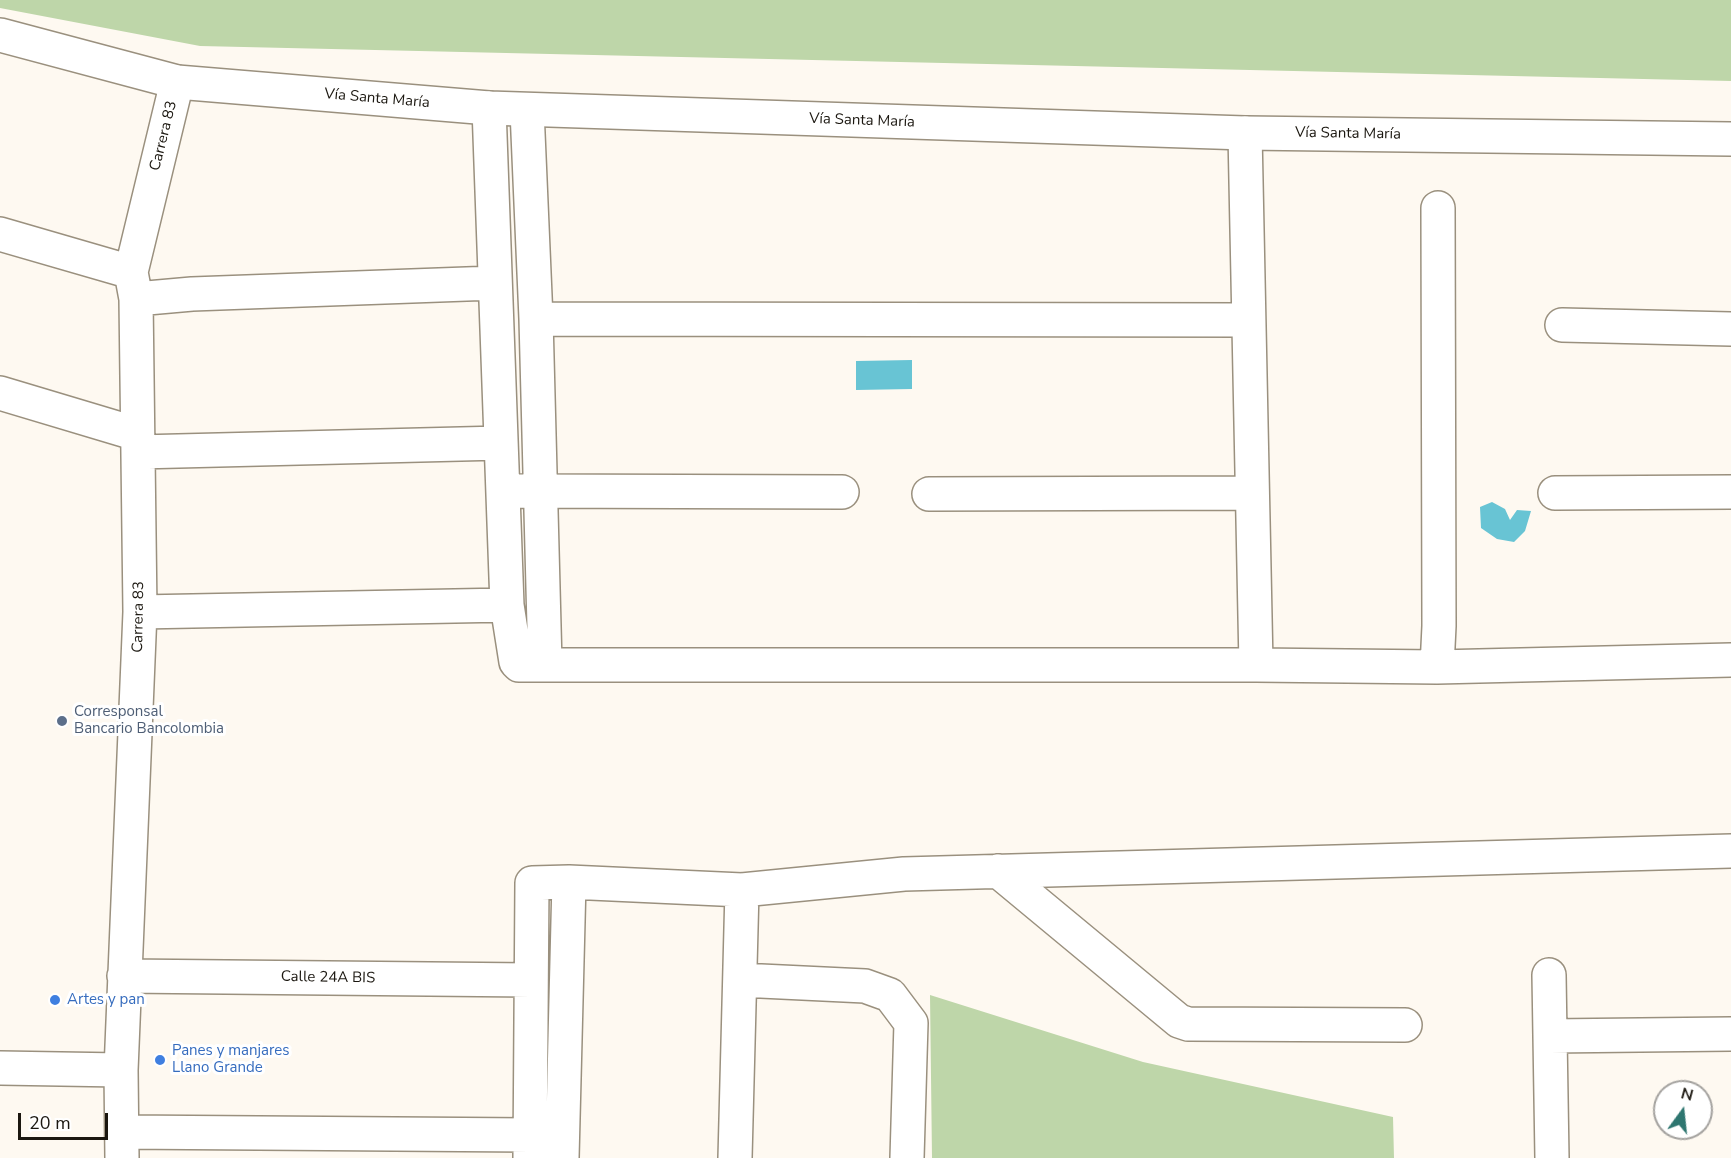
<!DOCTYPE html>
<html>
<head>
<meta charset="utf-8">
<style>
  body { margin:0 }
  #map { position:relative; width:1731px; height:1158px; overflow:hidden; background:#fef9f1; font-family:"Nunito Sans",sans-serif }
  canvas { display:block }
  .north { position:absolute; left:1653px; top:1080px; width:60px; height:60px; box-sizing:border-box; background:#fff; border:2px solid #a4a29f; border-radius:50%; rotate:15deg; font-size:16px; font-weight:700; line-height:24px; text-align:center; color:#1b1710 }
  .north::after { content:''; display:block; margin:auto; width:21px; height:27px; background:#2e7670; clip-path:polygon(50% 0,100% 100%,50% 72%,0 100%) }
  .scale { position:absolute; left:18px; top:1113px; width:90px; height:27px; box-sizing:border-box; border:3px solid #1b1710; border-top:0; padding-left:8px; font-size:18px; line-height:21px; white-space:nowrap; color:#1b1710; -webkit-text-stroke:4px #fff; paint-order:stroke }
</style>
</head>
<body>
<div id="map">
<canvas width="1731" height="1158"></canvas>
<div class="north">N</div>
<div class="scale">20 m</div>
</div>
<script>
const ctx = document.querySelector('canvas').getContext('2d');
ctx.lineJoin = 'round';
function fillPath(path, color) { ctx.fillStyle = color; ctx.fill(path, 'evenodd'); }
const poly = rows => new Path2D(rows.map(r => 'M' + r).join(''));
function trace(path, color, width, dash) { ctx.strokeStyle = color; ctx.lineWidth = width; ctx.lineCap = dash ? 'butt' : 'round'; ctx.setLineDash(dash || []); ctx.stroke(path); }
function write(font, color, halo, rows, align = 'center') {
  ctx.font = font + ' "Nunito Sans",sans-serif'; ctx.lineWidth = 6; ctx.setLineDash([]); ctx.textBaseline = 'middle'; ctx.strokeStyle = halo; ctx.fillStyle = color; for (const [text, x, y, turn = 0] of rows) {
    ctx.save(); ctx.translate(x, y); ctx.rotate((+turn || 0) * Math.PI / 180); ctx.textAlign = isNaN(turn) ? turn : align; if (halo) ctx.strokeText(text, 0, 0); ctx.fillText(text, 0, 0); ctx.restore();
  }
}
fillPath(poly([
  [0,0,1731,0,1731,81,200,46,0,8],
  [930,995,1143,1062,1393,1117,1394,1158,932,1158]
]), '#bed6a9');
fillPath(poly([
  [912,360,912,389,856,390,856,361],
  [1492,502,1505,509,1510,520,1517,510,1531,511,1525,531,1514,542,1497,539,1481,528,1480,507]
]), '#68c4d4');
const minor = poly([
  [489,108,507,605,516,662,519,665,1256,665,1437,667,1731,660],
  [527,110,536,319,545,664],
  [1245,133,1256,665],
  [0,234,131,272],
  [136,299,192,294,494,283],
  [536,319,1247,320],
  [1562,325,1731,329],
  [0,393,137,434],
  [138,452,501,443],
  [519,491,842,492],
  [1555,493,1731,492],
  [929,494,1252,493],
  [140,612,507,605],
  [1437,667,1439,626,1438,208],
  [998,871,1179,1021,1188,1024,1405,1025],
  [1549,975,1552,1158],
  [124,976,531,980],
  [740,980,865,986,890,995,911,1023,907,1158],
  [1550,1036,1731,1034],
  [0,1068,121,1070],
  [122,1132,530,1135],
  [122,1158,121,1070,140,612,136,299,131,272,177,82],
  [530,1158,532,883,569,882,742,890,904,874,1731,851],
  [562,1158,569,882],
  [735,1158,742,890]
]);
const major = poly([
  [0,35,177,82,489,108,1245,133,1731,139]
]);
trace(minor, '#9a907e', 36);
trace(major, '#9a907e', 36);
trace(minor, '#fff', 33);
trace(major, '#fff', 33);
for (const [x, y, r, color] of [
  [62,721,6,"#5c6f8a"],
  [55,1000,6,"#3f7fe0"],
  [160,1060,6,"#3f7fe0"]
]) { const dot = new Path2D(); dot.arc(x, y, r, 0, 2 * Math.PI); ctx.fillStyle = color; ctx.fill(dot); trace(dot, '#fff', 2); }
write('15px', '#1b1710', '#fff', [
  ["Vía Santa María",377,99,5],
  ["Vía Santa María",862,121,2],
  ["Vía Santa María",1348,134,1],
  ["Carrera 83",164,136,-76],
  ["Carrera 83",139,617,-89],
  ["Calle 24A BIS",328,978,1]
]);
write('15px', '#4e5e75', '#fff', [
  ["Corresponsal",74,712],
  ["Bancario Bancolombia",74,729]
], 'left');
write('15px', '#366cbe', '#fff', [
  ["Artes y pan",67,1000],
  ["Panes y manjares",172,1051],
  ["Llano Grande",172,1068]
], 'left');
</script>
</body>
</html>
